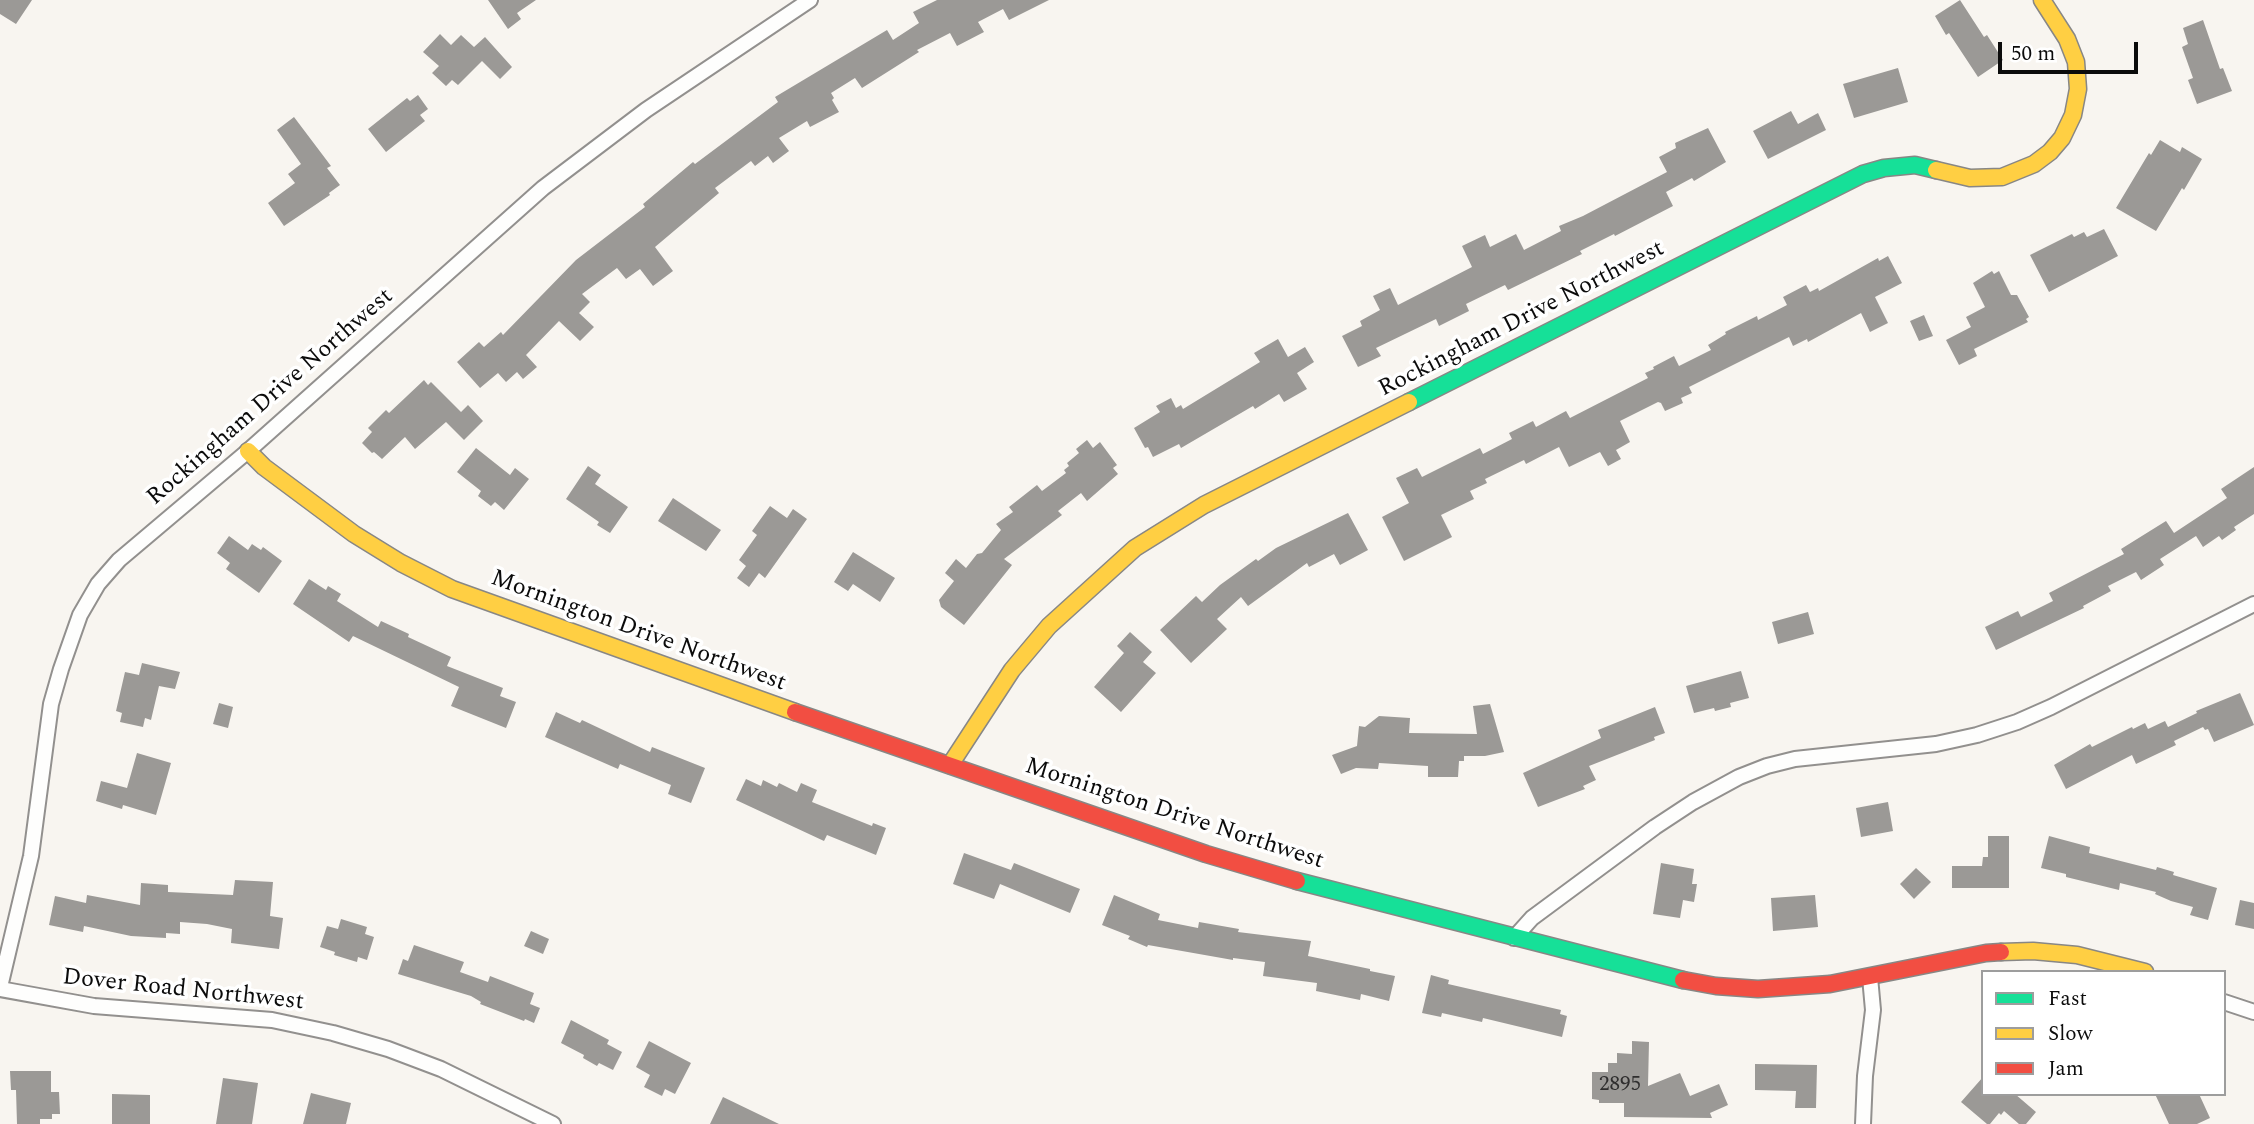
<!DOCTYPE html>
<html>
<head>
<meta charset="utf-8">
<style>
  body { margin:0 }
  #map { position:relative; width:2254px; height:1124px; overflow:hidden; background:#f8f5f0; font-family:Spectral,serif }
  canvas { display:block }
  .legend { position:absolute; left:1981px; top:970px; width:245px; height:126px; box-sizing:border-box; background:#fff; border:2px solid #9d9d9d; margin:0; padding:9px 12px; list-style:none; font-size:21px; color:#0b0b0b }
  .legend li { display:flex; align-items:center; gap:14px; height:35px }
  .legend b { width:35px; border:2px solid #9d9d9d }
  .scale { position:absolute; left:1998px; top:42px; width:140px; height:32px; box-sizing:border-box; border:4px solid #0b0b0b; border-top:0; padding-left:9px; font-size:21px; line-height:24px; white-space:nowrap; color:#0b0b0b; -webkit-text-stroke:5px #fff; paint-order:stroke }
</style>
</head>
<body>
<div id="map">
<canvas width="2254" height="1124"></canvas>
<ul class="legend">
<li><b style="height:9px;background:#16e098"></b>Fast</li>
<li><b style="height:9px;background:#ffcf43"></b>Slow</li>
<li><b style="height:9px;background:#f24e42"></b>Jam</li>
</ul>
<div class="scale">50 m</div>
</div>
<script>
const ctx = document.querySelector('canvas').getContext('2d');
ctx.lineJoin = 'round';
function fillPath(path, color) { ctx.fillStyle = color; ctx.fill(path, 'evenodd'); }
const poly = rows => new Path2D(rows.map(r => 'M' + r).join(''));
function trace(path, color, width, dash) { ctx.strokeStyle = color; ctx.lineWidth = width; ctx.lineCap = dash ? 'butt' : 'round'; ctx.setLineDash(dash || []); ctx.stroke(path); }
function write(font, color, halo, rows, align = 'center') {
  ctx.font = font + ' Spectral,serif'; ctx.lineWidth = 7; ctx.setLineDash([]); ctx.textBaseline = 'middle'; ctx.strokeStyle = halo; ctx.fillStyle = color; for (const [text, x, y, turn = 0] of rows) {
    ctx.save(); ctx.translate(x, y); ctx.rotate((+turn || 0) * Math.PI / 180); ctx.textAlign = isNaN(turn) ? turn : align; if (halo) ctx.strokeText(text, 0, 0); ctx.fillText(text, 0, 0); ctx.restore();
  }
}
fillPath(poly([
  [0,0,32,0,16,24,0,14],
  [488,0,536,0,517,13,521,19,508,29],
  [937,0,1049,0,1009,20,1003,9,978,22,984,32,957,46,950,33,917,50,919,52,862,88,855,78,831,93,834,98,832,100,839,112,810,127,807,121,779,138,789,151,773,163,768,156,755,166,751,161,715,188,719,193,655,247,673,271,653,286,640,269,626,279,617,268,582,294,590,302,579,313,594,327,580,341,559,321,526,355,537,367,523,379,517,372,506,382,498,373,480,388,457,362,479,342,484,347,501,332,503,335,576,260,645,207,643,204,693,162,695,164,778,102,775,97,887,30,893,40,919,23,913,12],
  [1960,0,1984,37,1987,35,2003,60,1978,77,1949,33,1946,35,1935,16],
  [2203,20,2220,69,2223,68,2232,91,2197,104,2188,80,2193,78,2182,47,2188,44,2183,28],
  [440,34,451,45,461,35,474,47,485,37,512,67,500,79,482,61,458,85,452,80,446,86,432,73,439,66,423,52],
  [1898,68,1908,102,1854,118,1843,84],
  [418,95,428,109,420,115,425,121,386,152,368,129,407,98,410,101],
  [1791,111,1798,124,1818,113,1826,130,1768,159,1753,131],
  [294,117,331,166,327,168,340,185,329,193,330,195,284,226,268,203,295,183,288,174,301,164,277,130],
  [1708,128,1726,162,1694,181,1692,178,1666,192,1673,206,1615,236,1614,234,1580,251,1582,254,1508,290,1505,285,1466,304,1469,311,1439,326,1436,319,1376,348,1381,356,1358,367,1342,336,1362,326,1360,321,1380,310,1373,296,1390,288,1398,305,1472,267,1462,246,1485,235,1490,247,1516,234,1524,250,1561,231,1559,226,1583,216,1667,172,1659,157,1676,148,1675,143],
  [2160,140,2180,152,2182,147,2202,159,2184,190,2182,188,2156,231,2116,208,2149,153,2151,155],
  [2104,229,2118,256,2049,292,2030,255,2072,234,2074,237,2084,232,2087,237],
  [1888,256,1902,283,1875,297,1888,323,1870,332,1861,313,1808,342,1807,339,1793,346,1789,337,1689,387,1692,393,1681,398,1683,403,1665,411,1661,403,1658,402,1620,421,1630,442,1616,450,1621,459,1608,466,1600,452,1569,467,1559,447,1526,464,1524,460,1485,479,1487,483,1470,491,1474,499,1441,515,1452,537,1404,561,1382,517,1409,503,1396,478,1417,468,1422,477,1480,448,1483,454,1512,439,1509,433,1533,421,1536,427,1566,411,1570,418,1648,378,1645,373,1654,369,1653,367,1674,356,1679,366,1711,350,1708,345,1726,334,1725,332,1757,316,1758,320,1787,305,1783,297,1806,285,1810,292,1818,288,1819,291,1878,258,1879,261],
  [1992,271,1994,274,1999,271,2011,295,2017,295,2029,317,2026,319,2028,322,1974,349,1977,356,1959,365,1946,340,1971,327,1966,317,1985,307,1973,283],
  [1924,315,1933,336,1919,341,1910,321],
  [1278,339,1288,357,1305,347,1314,362,1297,373,1307,389,1284,402,1279,394,1255,409,1253,406,1181,448,1179,444,1153,457,1148,447,1145,448,1134,428,1160,412,1156,406,1171,398,1176,408,1181,405,1183,409,1260,362,1254,353],
  [424,380,428,385,431,382,461,412,468,405,483,421,464,440,446,422,415,449,405,437,382,459,374,452,372,453,362,443,372,432,368,428,386,410,389,413],
  [1087,440,1093,448,1100,442,1117,465,1113,468,1118,474,1087,501,1081,493,1058,511,1062,515,1004,559,1012,565,964,625,941,607,939,600,954,581,945,573,956,559,966,568,977,554,982,553,1001,530,996,524,1013,512,1009,507,1037,485,1042,491,1066,473,1064,470,1069,466,1067,463,1079,453,1076,449],
  [476,448,510,475,515,468,529,479,504,510,495,502,491,506,478,496,481,491,457,472],
  [588,466,601,475,595,484,628,507,610,533,597,525,599,522,566,499],
  [2254,467,2254,514,2234,527,2236,530,2222,540,2219,536,2203,547,2196,536,2160,559,2164,565,2141,580,2136,572,2108,586,2111,591,2083,606,2084,608,1996,650,1985,627,2018,611,2021,617,2053,601,2049,593,2124,554,2121,549,2166,521,2174,533,2227,498,2221,489],
  [673,498,721,530,706,551,658,521],
  [770,506,787,518,793,509,807,519,765,578,759,573,749,587,737,578,746,566,739,560,757,535,752,531],
  [1348,513,1368,550,1340,565,1334,554,1309,567,1307,563,1248,606,1241,597,1217,619,1227,629,1191,663,1160,630,1196,596,1202,602,1220,585,1256,559,1258,561,1276,548],
  [229,536,248,550,252,544,261,550,263,547,282,561,259,593,226,569,230,563,217,553],
  [853,552,895,578,880,602,853,584,848,591,834,582],
  [309,579,326,590,328,586,341,594,337,601,378,627,381,621,409,634,408,637,451,657,447,666,503,688,500,696,516,702,506,728,451,706,459,687,353,636,349,642,293,604],
  [1808,612,1814,634,1778,644,1772,622],
  [1130,632,1152,652,1143,662,1156,673,1121,712,1094,687,1124,653,1117,646],
  [142,663,180,672,175,689,159,686,151,720,145,718,143,727,120,722,122,713,116,711,125,672,139,675],
  [1741,671,1749,698,1730,703,1731,707,1715,711,1714,708,1694,713,1686,686],
  [2240,693,2254,725,2214,742,2208,729,2205,730,2203,727,2174,741,2176,745,2136,764,2132,755,2066,789,2054,765,2090,744,2092,747,2132,727,2133,729,2145,723,2148,729,2165,721,2168,727,2197,713,2196,711],
  [219,703,233,707,228,728,213,724],
  [1490,704,1504,752,1485,756,1464,756,1464,761,1459,761,1458,777,1428,777,1428,766,1379,763,1378,769,1356,768,1341,774,1332,755,1357,746,1359,726,1365,727,1379,716,1410,718,1409,733,1477,734,1473,706],
  [1655,707,1665,733,1654,737,1655,740,1589,766,1596,780,1583,786,1585,789,1538,807,1523,773,1601,738,1598,730],
  [556,712,580,723,582,720,650,752,652,747,705,768,691,803,668,794,671,785,620,764,618,769,545,737],
  [137,753,171,763,156,815,123,805,122,809,96,801,101,781,127,788],
  [746,779,761,786,763,780,777,787,779,783,797,792,801,783,817,790,812,802,872,826,873,823,886,828,876,855,827,835,824,841,736,800],
  [1888,802,1893,831,1861,837,1856,808],
  [1988,836,2009,836,2009,888,1952,888,1952,866,1982,866,1983,857,1988,857],
  [2049,836,2090,847,2089,853,2156,870,2157,867,2174,872,2173,875,2217,888,2208,920,2190,915,2193,907,2171,901,2155,894,2156,892,2120,883,2119,890,2066,877,2066,874,2041,868],
  [964,853,1011,870,1014,863,1080,889,1070,913,1000,884,994,899,953,884],
  [1661,863,1694,869,1692,884,1697,884,1694,902,1683,900,1680,918,1653,914],
  [1916,868,1931,882,1914,899,1900,884],
  [235,880,273,882,270,916,283,918,279,949,231,943,232,929,207,924,180,922,180,934,166,933,166,938,131,936,84,926,83,932,49,925,55,896,86,903,87,895,140,905,141,883,168,885,168,892,233,895],
  [1114,895,1160,914,1158,920,1198,928,1199,922,1239,929,1238,932,1311,941,1308,956,1370,969,1370,971,1395,976,1389,1001,1361,994,1360,1000,1316,991,1317,983,1263,976,1265,962,1233,958,1233,960,1148,945,1147,947,1128,939,1130,936,1102,925],
  [1815,895,1818,927,1773,931,1771,898],
  [2240,900,2254,903,2254,929,2235,925],
  [341,919,367,927,365,934,374,937,367,960,358,957,357,962,334,955,335,952,320,947,327,926,338,929],
  [531,931,549,939,543,954,524,946],
  [414,945,464,962,460,972,488,982,490,976,534,993,530,1004,540,1008,534,1023,525,1019,524,1021,480,1004,481,1002,471,996,398,974,403,959,408,961],
  [1431,975,1449,980,1448,984,1561,1010,1560,1014,1567,1016,1562,1037,1483,1018,1482,1022,1442,1013,1441,1017,1422,1013],
  [571,1020,609,1040,607,1044,622,1052,613,1070,599,1063,597,1066,583,1058,584,1055,561,1043],
  [649,1041,691,1063,675,1094,665,1089,662,1096,644,1087,650,1075,636,1067],
  [1632,1041,1649,1042,1648,1086,1680,1073,1690,1096,1719,1084,1728,1105,1710,1113,1712,1118,1624,1117,1624,1103,1599,1103,1599,1100,1592,1099,1592,1072,1608,1072,1608,1063,1617,1063,1617,1053,1632,1054],
  [1755,1064,1817,1065,1816,1108,1795,1108,1796,1091,1755,1090],
  [10,1071,51,1071,51,1092,59,1092,60,1114,52,1114,52,1119,40,1119,40,1124,17,1124,16,1090,11,1090],
  [1983,1077,1983,1094,2015,1094,2036,1112,2026,1124,2019,1124,2004,1111,2001,1115,1999,1113,1990,1124,1987,1124,1961,1102],
  [223,1078,258,1083,252,1124,216,1124],
  [311,1093,351,1103,346,1124,303,1124],
  [112,1094,150,1095,150,1124,112,1124],
  [2155,1094,2199,1094,2210,1118,2197,1124,2169,1124],
  [723,1097,779,1124,710,1124]
]), '#9b9996');
const street = poly([
  [1514,938,1532,918,1655,827,1693,802,1739,777,1767,766,1795,759,1936,744,1977,735,2017,722,2051,707,2254,604],
  [0,987,31,856,51,704,61,669,80,615,98,584,119,560,248,451,543,188,646,110,810,0],
  [0,989,94,1006,272,1020,333,1033,388,1049,441,1069,553,1124],
  [2224,1002,2254,1012],
  [1863,1124,1865,1076,1873,1010,1870,977]
]);
const fast = poly([
  [1409,402,1863,174,1884,168,1915,165,1936,170],
  [1297,881,1683,980]
]);
const slow = poly([
  [1936,170,1970,178,2002,177,2034,164,2050,152,2062,138,2073,115,2078,89,2076,62,2067,39,2042,0],
  [248,451,264,467,354,534,401,563,452,589,795,712],
  [950,765,1012,670,1049,626,1135,548,1204,505,1409,402],
  [2001,952,2033,951,2077,955,2145,972]
]);
const jam = poly([
  [795,712,1206,854,1297,881],
  [1683,980,1716,986,1758,989,1830,984,1986,953,2001,952]
]);
trace(street, '#92908e', 18);
trace(fast, '#888785', 19);
trace(slow, '#888785', 19);
trace(jam, '#888785', 19);
trace(street, '#fefefd', 14);
trace(fast, '#16e098', 16);
trace(slow, '#ffcf43', 16);
trace(jam, '#f24e42', 16);
write('21px', '#2f2e2e', null, [
  ["2895",1620,1086]
]);
write('24px', '#0b0b0b', '#fff', [
  ["Rockingham Drive Northwest",1522,320,-27],
  ["Rockingham Drive Northwest",271,398,-41],
  ["Mornington Drive Northwest",638,632,20],
  ["Mornington Drive Northwest",1174,815,18],
  ["Dover Road Northwest",183,991,6]
]);
</script>
</body>
</html>
